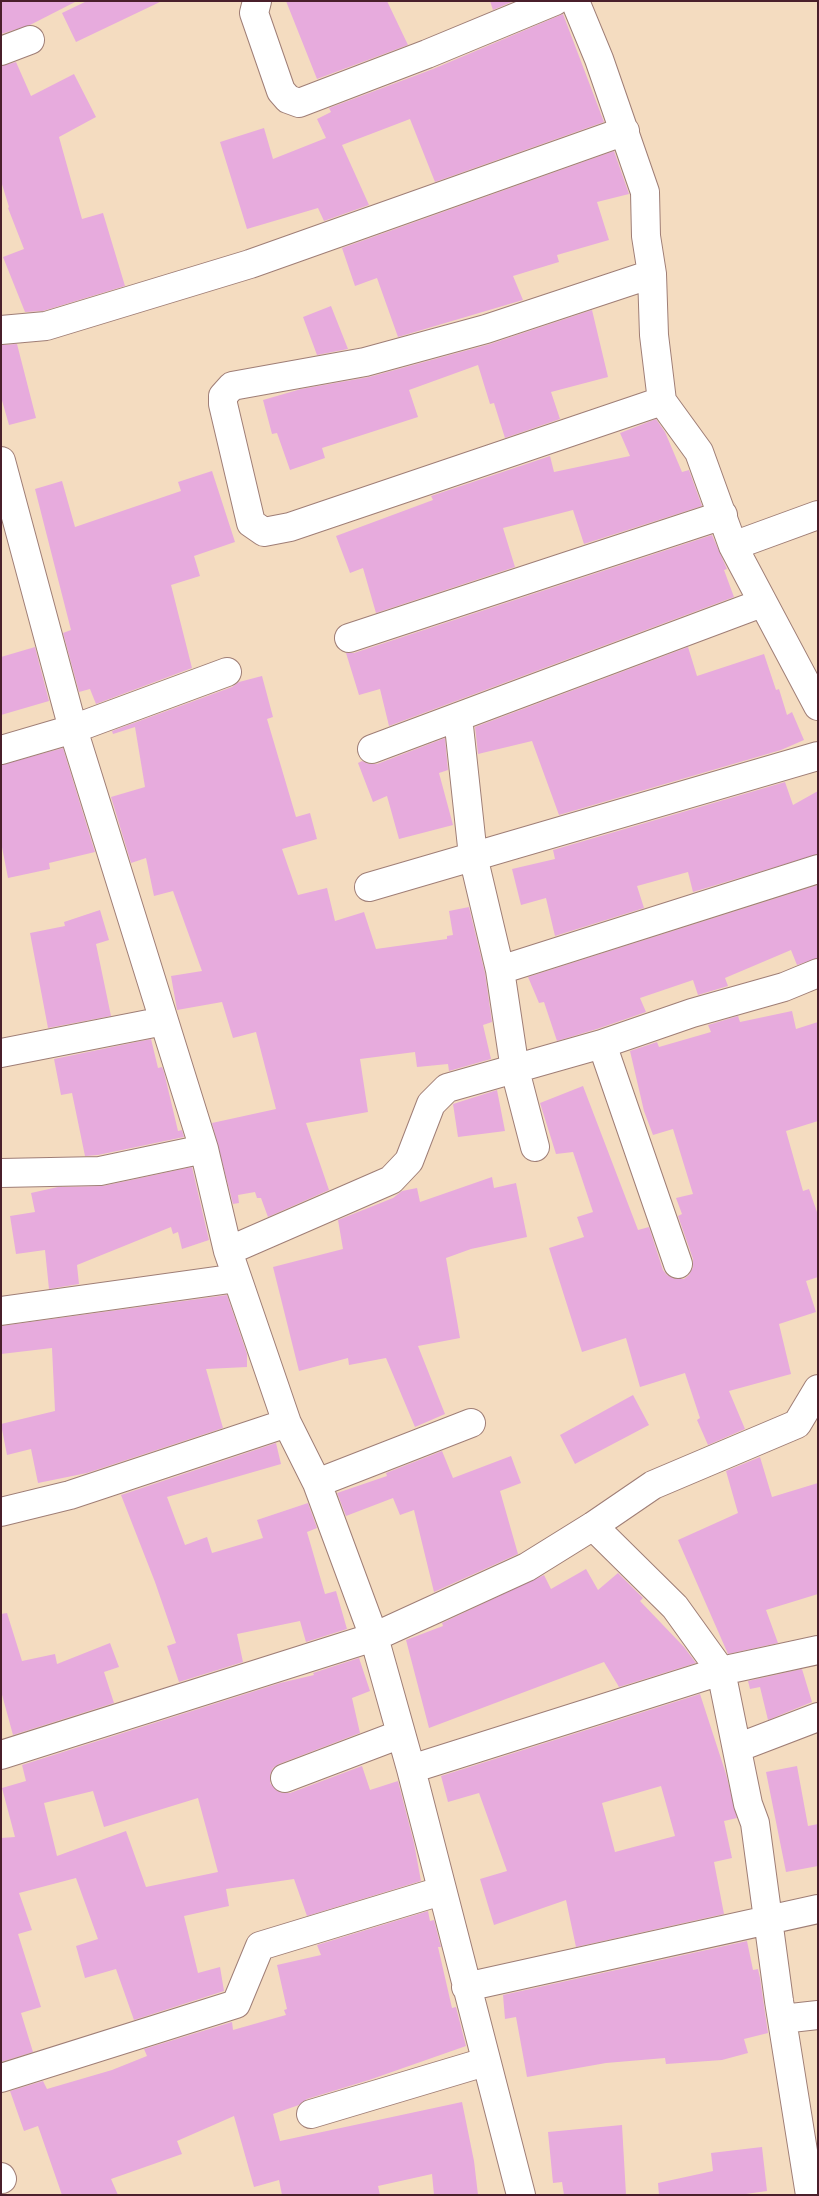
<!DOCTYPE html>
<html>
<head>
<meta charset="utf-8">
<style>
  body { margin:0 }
  #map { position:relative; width:819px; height:2196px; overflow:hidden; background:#f4dcc0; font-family:"Indie Flower",sans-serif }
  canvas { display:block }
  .frame { position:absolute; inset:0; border:2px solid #4a1f2b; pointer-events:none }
</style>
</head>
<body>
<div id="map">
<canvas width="819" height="2196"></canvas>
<div class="frame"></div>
</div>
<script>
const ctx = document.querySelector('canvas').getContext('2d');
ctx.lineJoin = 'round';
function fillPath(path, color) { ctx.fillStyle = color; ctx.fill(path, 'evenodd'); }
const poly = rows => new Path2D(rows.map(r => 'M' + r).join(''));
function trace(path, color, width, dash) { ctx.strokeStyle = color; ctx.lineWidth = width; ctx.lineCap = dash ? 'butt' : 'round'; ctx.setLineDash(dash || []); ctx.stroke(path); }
fillPath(poly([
  [1,1,77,1,30,25,1,34],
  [87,1,162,1,76,42,62,13],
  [286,1,387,1,408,45,317,79],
  [490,1,514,1,493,10],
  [563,14,604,122,435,182,410,119,342,145,369,205,324,221,318,208,247,229,220,142,264,128,273,159,326,138,317,119,331,112,329,108,433,69],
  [16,62,31,96,74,74,96,117,59,137,82,219,103,213,125,286,43,311,25,312,3,257,24,249,8,208,9,207,1,181,1,66],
  [614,151,629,194,597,202,609,240,557,255,559,262,513,276,523,300,398,337,377,278,355,286,342,248],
  [331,306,348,349,317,355,303,317],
  [592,310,608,377,551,392,560,419,505,438,494,403,490,404,478,365,409,390,418,417,322,448,325,458,290,470,277,433,272,434,263,400,301,389,369,377,490,344],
  [17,344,36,418,9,425,1,397,1,345],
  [656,419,665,432,682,472,689,470,702,506,584,544,573,510,503,528,515,567,376,613,363,568,350,573,336,536,433,500,431,496,550,456,554,472,630,456,620,433],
  [212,471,235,542,194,556,200,576,171,585,192,668,96,704,90,689,79,692,63,633,71,630,35,489,62,481,75,527,181,491,178,482],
  [712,535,727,569,724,570,734,597,389,726,380,689,359,695,346,653,354,653],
  [35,647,49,701,1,715,1,657],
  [688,647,697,676,764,654,776,690,779,689,787,715,792,712,804,740,781,750,559,815,532,741,478,754,475,727],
  [262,676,273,717,267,719,296,817,310,813,317,839,282,849,298,895,327,888,335,921,364,912,376,949,447,939,447,936,453,935,449,911,469,907,485,973,492,1022,483,1025,491,1059,449,1071,448,1064,417,1067,415,1052,360,1059,368,1112,306,1123,329,1190,268,1217,261,1198,257,1198,255,1192,238,1195,239,1203,233,1204,212,1123,276,1109,256,1032,233,1038,222,1002,177,1010,171,976,202,971,173,891,154,896,146,858,131,863,111,797,145,787,135,727,113,734,112,731,232,687,239,682],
  [445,738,448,770,439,773,453,825,399,839,387,796,373,802,358,763,362,761,369,764,377,764],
  [63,748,95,852,49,863,50,869,8,878,1,842,1,765],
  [785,782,793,805,818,791,818,854,693,892,688,872,637,886,644,908,555,936,546,898,521,905,512,869,555,859,553,850],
  [818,885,818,958,797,965,791,950,725,978,728,986,698,995,693,980,640,998,646,1012,597,1029,557,1041,544,1002,539,1003,528,977],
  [100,910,109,940,96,944,111,1016,48,1028,30,933,65,926,64,922],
  [792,1011,796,1029,818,1022,818,1121,786,1131,803,1191,809,1189,818,1215,818,1277,806,1281,816,1312,779,1324,791,1374,729,1391,745,1429,708,1445,697,1420,700,1418,685,1373,640,1387,626,1338,582,1352,549,1248,584,1237,577,1217,593,1212,573,1152,556,1154,540,1103,583,1086,638,1230,649,1227,663,1270,667,1275,675,1279,684,1279,689,1275,693,1267,693,1259,678,1216,682,1214,676,1198,693,1194,673,1129,653,1135,644,1111,630,1051,657,1042,659,1047,711,1032,708,1025,738,1016,740,1022],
  [151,1039,158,1068,162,1067,164,1072,178,1131,182,1130,184,1137,98,1155,85,1156,72,1093,61,1095,54,1059],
  [497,1090,505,1131,458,1137,453,1104],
  [192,1167,209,1240,182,1249,178,1232,173,1234,171,1227,77,1265,79,1284,49,1289,45,1250,16,1254,10,1216,35,1212,31,1193,58,1187,103,1186],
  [492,1177,494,1188,516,1183,527,1237,471,1249,446,1258,460,1338,418,1346,445,1414,415,1427,386,1358,349,1365,348,1358,299,1371,273,1267,343,1249,338,1220,393,1198,402,1191,417,1188,420,1202],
  [227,1295,247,1354,247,1367,206,1369,223,1428,87,1473,38,1483,31,1449,7,1455,1,1424,55,1411,52,1348,1,1354,1,1326],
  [633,1395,649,1425,575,1464,560,1435],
  [276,1443,281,1464,167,1497,185,1545,207,1537,212,1553,263,1538,257,1520,308,1503,317,1528,307,1532,325,1594,336,1591,347,1629,306,1642,300,1621,237,1634,243,1662,179,1682,167,1646,176,1643,155,1582,121,1495],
  [442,1451,453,1478,511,1456,521,1483,500,1491,518,1554,434,1592,414,1510,400,1515,393,1498,346,1516,337,1493,387,1476,386,1473],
  [760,1457,772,1497,818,1483,818,1594,766,1610,778,1643,728,1654,678,1540,738,1513,726,1471],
  [586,1569,598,1590,618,1573,643,1598,640,1601,684,1647,696,1663,619,1687,604,1662,429,1728,406,1640,443,1626,442,1623,544,1575,551,1589],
  [7,1613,22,1661,55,1654,57,1664,110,1643,119,1667,104,1672,114,1703,13,1735,1,1691,1,1614],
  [359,1658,370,1691,352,1698,360,1733,279,1764,273,1768,270,1775,270,1783,276,1790,282,1793,290,1793,362,1766,370,1790,398,1781,414,1843,421,1881,307,1916,294,1879,226,1889,229,1906,184,1916,198,1973,220,1967,224,1991,134,2020,116,1969,85,1978,76,1946,98,1939,76,1878,19,1893,32,1930,18,1934,41,2007,21,2013,33,2052,1,2062,1,1838,15,1837,2,1788,26,1781,22,1765,280,1683,314,1675,313,1673],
  [93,1791,104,1827,198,1798,218,1872,146,1887,126,1831,57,1856,44,1803],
  [802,1669,812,1702,768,1720,760,1687,750,1689,748,1681],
  [700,1694,726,1774,737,1818,724,1821,732,1858,714,1862,724,1914,576,1947,566,1900,494,1925,480,1879,507,1871,479,1793,448,1802,441,1776],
  [661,1786,675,1836,615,1852,602,1803],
  [797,1766,808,1826,818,1824,818,1866,786,1872,766,1772],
  [428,1911,430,1921,434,1920,441,1947,438,1947,452,2008,456,2007,466,2046,369,2080,307,2099,299,2105,273,2114,280,2141,462,2102,474,2161,478,2195,434,2195,432,2174,378,2186,380,2195,282,2195,279,2180,254,2187,234,2116,177,2141,182,2154,111,2179,118,2195,62,2195,38,2126,24,2131,10,2091,43,2081,47,2089,112,2070,147,2056,144,2049,232,2022,233,2030,286,2015,284,2010,287,2009,277,1965,321,1955,317,1945],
  [747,1941,753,1970,758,1969,760,1978,768,2033,744,2039,748,2053,722,2060,666,2064,665,2058,606,2063,527,2077,516,2017,505,2019,503,1995],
  [622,2125,626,2195,564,2195,562,2182,553,2183,548,2132],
  [762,2147,767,2191,739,2195,659,2195,658,2183,713,2171,711,2153]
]), '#e7abdd');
const street = poly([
  [257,1,254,13,281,91,288,99,299,103,427,54,555,1],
  [575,1,599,59,645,192,646,236,652,274,654,335,662,401,699,452,733,546,818,706],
  [1,51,30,40],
  [652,274,486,329,365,362,232,386,223,396,223,404,251,523,264,532,290,527,662,401],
  [1,330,46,326,250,264,625,131],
  [1,461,73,729,204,1149,228,1251,287,1423,317,1483,374,1637,411,1769,521,2195],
  [733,546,818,515],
  [349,638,723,515],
  [458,717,473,856,500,970,515,1070,535,1147],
  [372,749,762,603],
  [1,750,73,729,227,672],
  [369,887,818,756],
  [500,970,818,869],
  [602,1044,678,1264],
  [1,1053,164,1021],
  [1,1173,100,1171,204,1149],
  [228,1251,391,1180,409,1161,431,1104,447,1088,602,1044,692,1013,784,987,818,973],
  [1,1311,237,1278],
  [317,1483,471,1423],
  [1,1512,70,1495,287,1423],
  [593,1526,675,1607,721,1671,748,1804,755,1823,779,2001,810,2195],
  [737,1748,818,1717],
  [1,1755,374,1637,527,1567,593,1526,653,1485,797,1424,818,1389],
  [411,1769,721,1671,818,1650],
  [285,1778,401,1734],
  [466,1987,818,1909],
  [782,2019,818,2015],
  [1,2078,236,2004,260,1946,441,1891],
  [311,2114,485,2062],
  [1,2177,2,2179]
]);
trace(street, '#9f7e76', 30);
trace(street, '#fff', 28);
</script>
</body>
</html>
